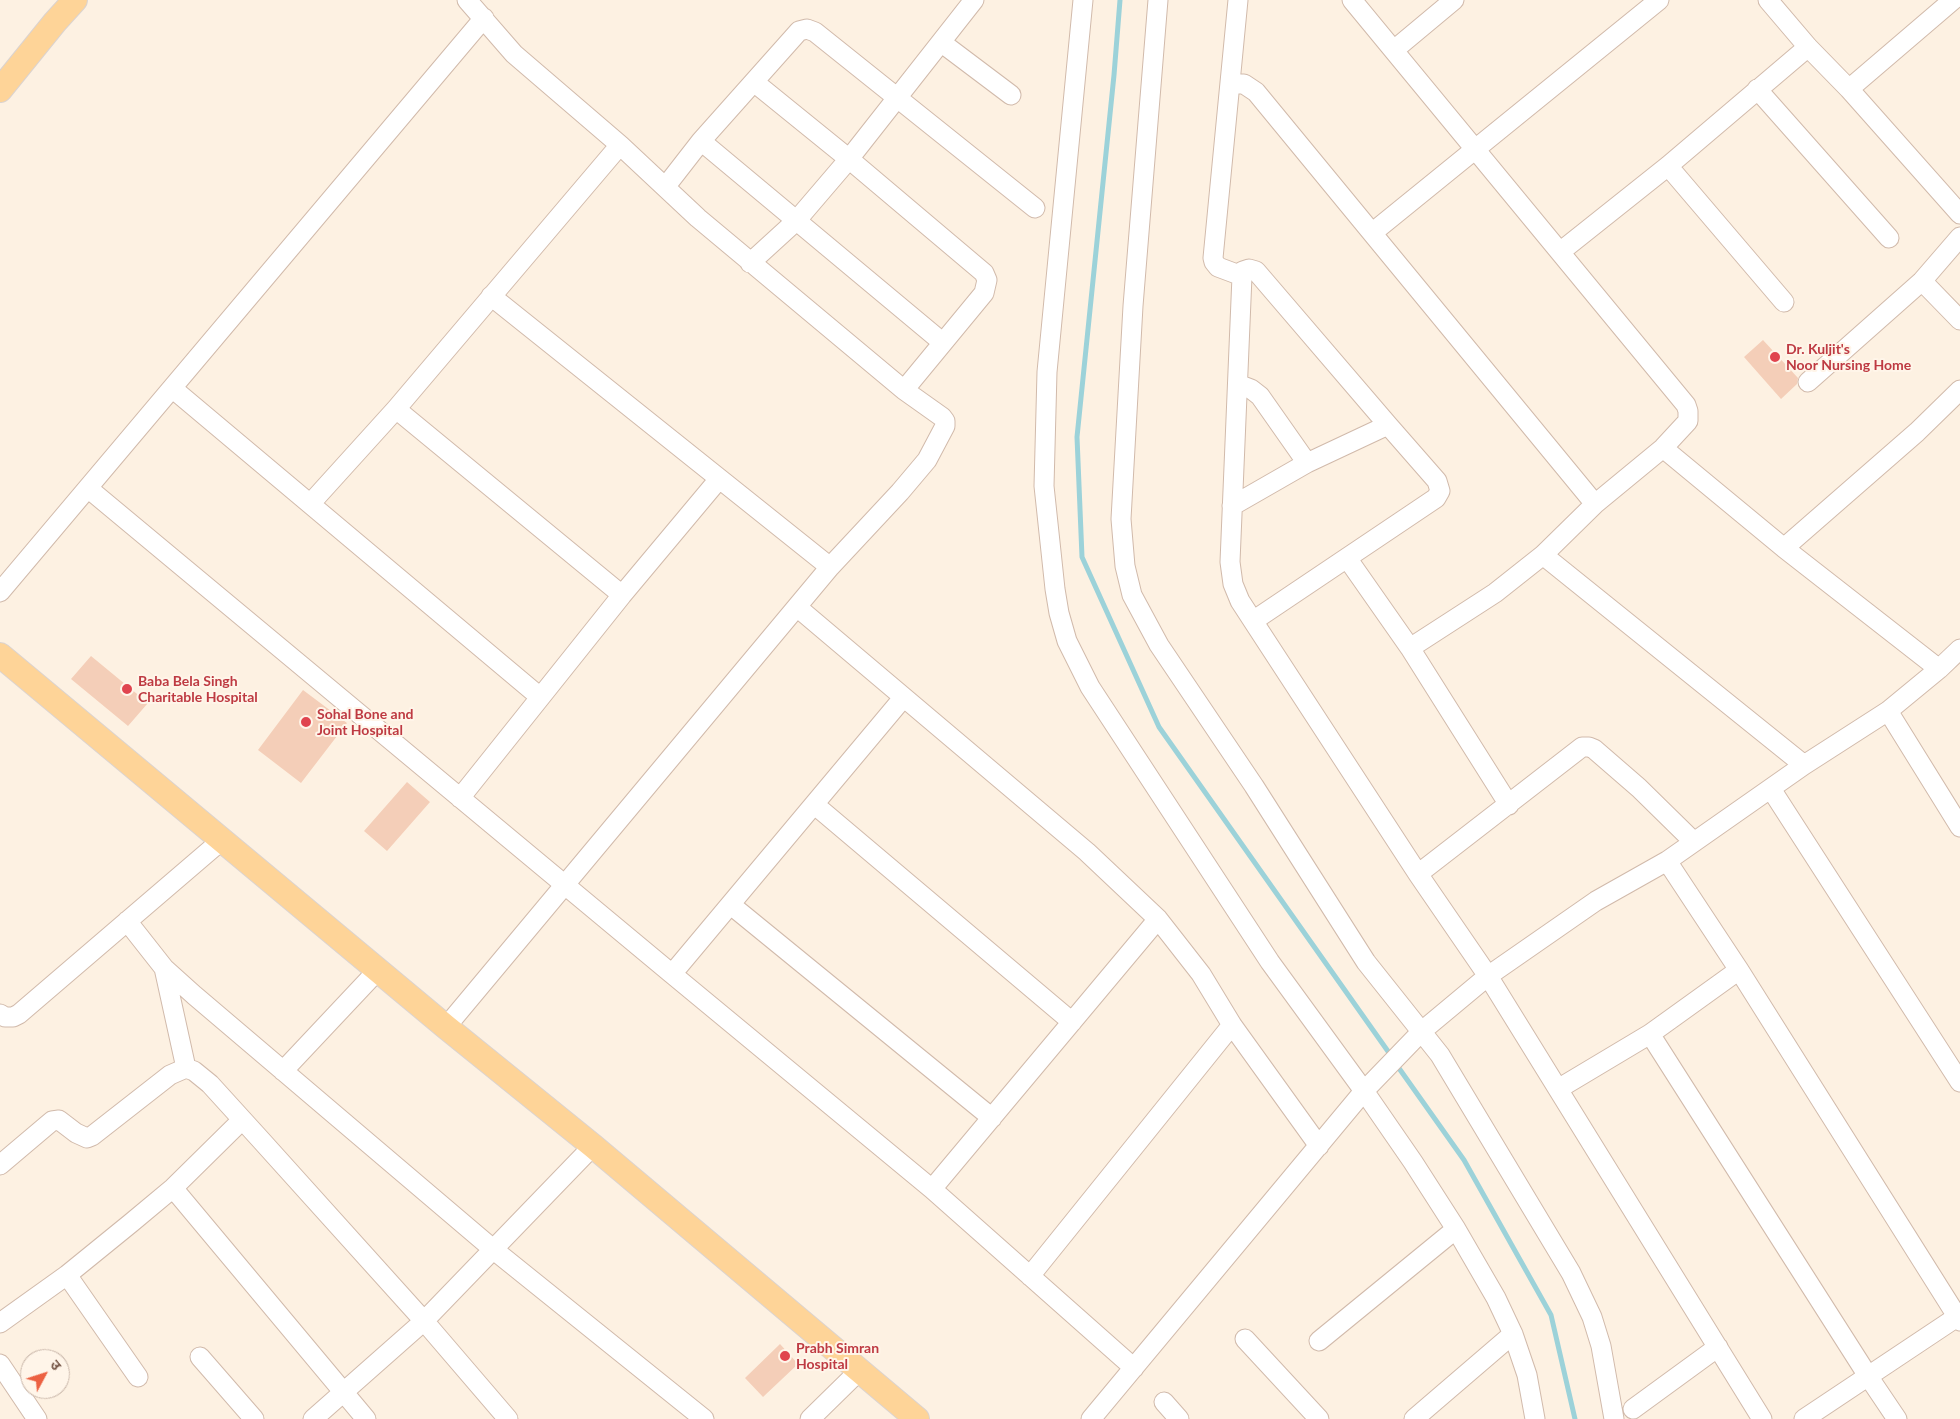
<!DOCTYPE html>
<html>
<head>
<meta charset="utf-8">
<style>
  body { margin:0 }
  #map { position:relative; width:1960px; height:1419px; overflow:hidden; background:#fdf1e2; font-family:Lato,"Noto Sans Devanagari",sans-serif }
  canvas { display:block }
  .north { position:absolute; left:20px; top:1349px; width:50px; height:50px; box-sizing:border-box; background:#fff5e9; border:1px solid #c8b5a8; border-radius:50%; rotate:50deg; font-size:14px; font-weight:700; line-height:20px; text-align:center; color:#765647 }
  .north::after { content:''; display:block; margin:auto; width:18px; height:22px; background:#ec6142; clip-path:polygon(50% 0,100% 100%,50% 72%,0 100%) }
</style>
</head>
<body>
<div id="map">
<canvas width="1960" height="1419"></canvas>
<div class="north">उ</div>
</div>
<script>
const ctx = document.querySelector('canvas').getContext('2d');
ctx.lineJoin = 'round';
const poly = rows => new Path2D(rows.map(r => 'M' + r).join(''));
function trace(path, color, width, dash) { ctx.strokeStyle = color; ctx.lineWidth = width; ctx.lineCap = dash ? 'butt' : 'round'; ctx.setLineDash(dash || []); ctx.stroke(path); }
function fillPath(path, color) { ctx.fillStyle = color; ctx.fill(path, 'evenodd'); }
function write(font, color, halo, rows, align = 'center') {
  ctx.font = font + ' Lato,sans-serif'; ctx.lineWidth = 4; ctx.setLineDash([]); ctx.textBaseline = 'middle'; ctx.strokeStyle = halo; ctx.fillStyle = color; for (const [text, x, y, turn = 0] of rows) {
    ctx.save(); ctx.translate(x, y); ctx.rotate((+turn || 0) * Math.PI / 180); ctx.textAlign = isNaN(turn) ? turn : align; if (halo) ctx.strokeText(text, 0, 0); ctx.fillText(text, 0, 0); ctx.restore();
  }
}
trace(poly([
  [1120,0,1114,75,1077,437,1082,557,1159,727,1392,1057],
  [1396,1064,1464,1160,1551,1315,1575,1419]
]), '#9cd2d9', 5);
fillPath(poly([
  [1763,340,1798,378,1797,384,1781,399,1744,357],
  [91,656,148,703,128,726,71,679],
  [303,690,347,723,301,783,258,750],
  [407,782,430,802,387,851,364,831],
  [780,1344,798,1364,763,1397,745,1378]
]), '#f4ceb8');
const minor = poly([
  [1083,0,1047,372,1044,486,1055,589,1059,613,1067,641,1090,687,1270,962,1364,1091,1413,1162,1456,1229,1496,1298,1513,1334,1527,1375,1535,1419],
  [1158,0,1133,306,1121,519,1125,566,1132,595,1159,645,1254,786,1366,962,1440,1055,1571,1273,1592,1317,1601,1346,1614,1419],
  [1238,0,1213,258,1214,262,1218,267,1242,276],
  [1352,0,1686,405,1688,411,1688,421,1663,448,1595,504,1543,555,1495,593,1410,648],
  [1768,0,1808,47,1849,89,1960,214],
  [942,43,1011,95],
  [1394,50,1454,0],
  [754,82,849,159,984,273,987,280,984,293,904,390],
  [1230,84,1244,84,1256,92,1595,504],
  [1757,89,1889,238],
  [1849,89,1953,0],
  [701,141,942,342],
  [1668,166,1784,302],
  [666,186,701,141,799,31,807,29,815,32,1035,208],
  [1372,233,1659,0],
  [1560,252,1668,166,1808,47],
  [750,263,796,221,849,159,974,0],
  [1922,281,1960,320],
  [491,296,830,567],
  [1808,382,1922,281,1960,237],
  [1238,384,1251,389,1260,396,1307,463],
  [172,388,540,697],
  [396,409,622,595],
  [1663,448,1784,548,1939,669],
  [89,489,672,974],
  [310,504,396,409,620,145],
  [1232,506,1307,463,1388,425],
  [1784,548,1917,432,1960,390],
  [1543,555,1804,765],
  [1347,558,1410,648,1509,805],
  [0,592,484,18],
  [797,607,1087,852,1158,919,1201,974,1232,1025,1319,1146],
  [1253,621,1436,498,1440,491,1437,481,1388,425,1256,271,1249,269,1243,271,1242,276,1230,562,1233,584,1240,601,1253,621,1418,874,1488,976,1762,1419],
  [903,698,672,974,932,1189,1134,1368],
  [1888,711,1960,827],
  [1771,789,1960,1082],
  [460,798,622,595,719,479],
  [815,805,1072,1022],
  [1667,861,1739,970,1960,1321],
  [1418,874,1582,747,1589,747,1594,749,1639,788,1694,842],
  [731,905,992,1118],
  [127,921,164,968,194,995,494,1250,704,1419],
  [164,968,186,1068],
  [0,1014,5,1017,13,1017,19,1014,222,840],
  [446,1027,830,567,900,492,927,460,945,426,945,421,942,417,904,390,698,218,620,145,514,54,467,0],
  [1650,1034,1868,1376,1897,1419],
  [283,1071,378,970],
  [1558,1089,1650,1034,1739,970],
  [0,1165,52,1121,59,1120,76,1133,87,1138,92,1136,170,1075,186,1068,194,1071,210,1084,260,1139,424,1321,508,1419],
  [173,1188,366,1419],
  [932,1189,1158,919],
  [67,1275,138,1377],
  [1030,1276,1232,1025],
  [0,1323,67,1275,131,1223,173,1188,242,1120],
  [1245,1339,1319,1419],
  [1319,1341,1456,1229],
  [200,1357,254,1419],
  [0,1364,37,1419],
  [1164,1402,1179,1419],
  [1633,1409,1718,1347],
  [313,1419,424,1321,593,1146],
  [810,1419,859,1371],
  [1091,1419,1364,1091,1422,1031,1488,976,1596,901,1667,861,1804,765,1888,711,1939,669,1960,649],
  [1414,1419,1513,1334],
  [1804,1419,1960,1315]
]);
const major = poly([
  [0,90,55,22,75,0],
  [0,655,446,1027,593,1146,917,1419]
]);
trace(minor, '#d1baab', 21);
trace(major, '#dbd3cf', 26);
trace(minor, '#fff', 19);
trace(major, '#fed498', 24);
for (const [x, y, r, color] of [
  [1775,357,6,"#e0444e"],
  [127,689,6,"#e0444e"],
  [306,722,6,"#e0444e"],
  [785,1356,6,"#e0444e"]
]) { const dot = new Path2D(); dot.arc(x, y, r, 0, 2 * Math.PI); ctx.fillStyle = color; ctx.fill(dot); trace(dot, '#fff5e9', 2); }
write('bold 14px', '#be3a42', '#fff5e9', [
  ["Dr. Kuljit's",1786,349],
  ["Noor Nursing Home",1786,365],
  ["Baba Bela Singh",138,681],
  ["Charitable Hospital",138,697],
  ["Sohal Bone and",317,714],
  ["Joint Hospital",317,730],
  ["Prabh Simran",796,1348],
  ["Hospital",796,1364]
], 'left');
</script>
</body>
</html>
